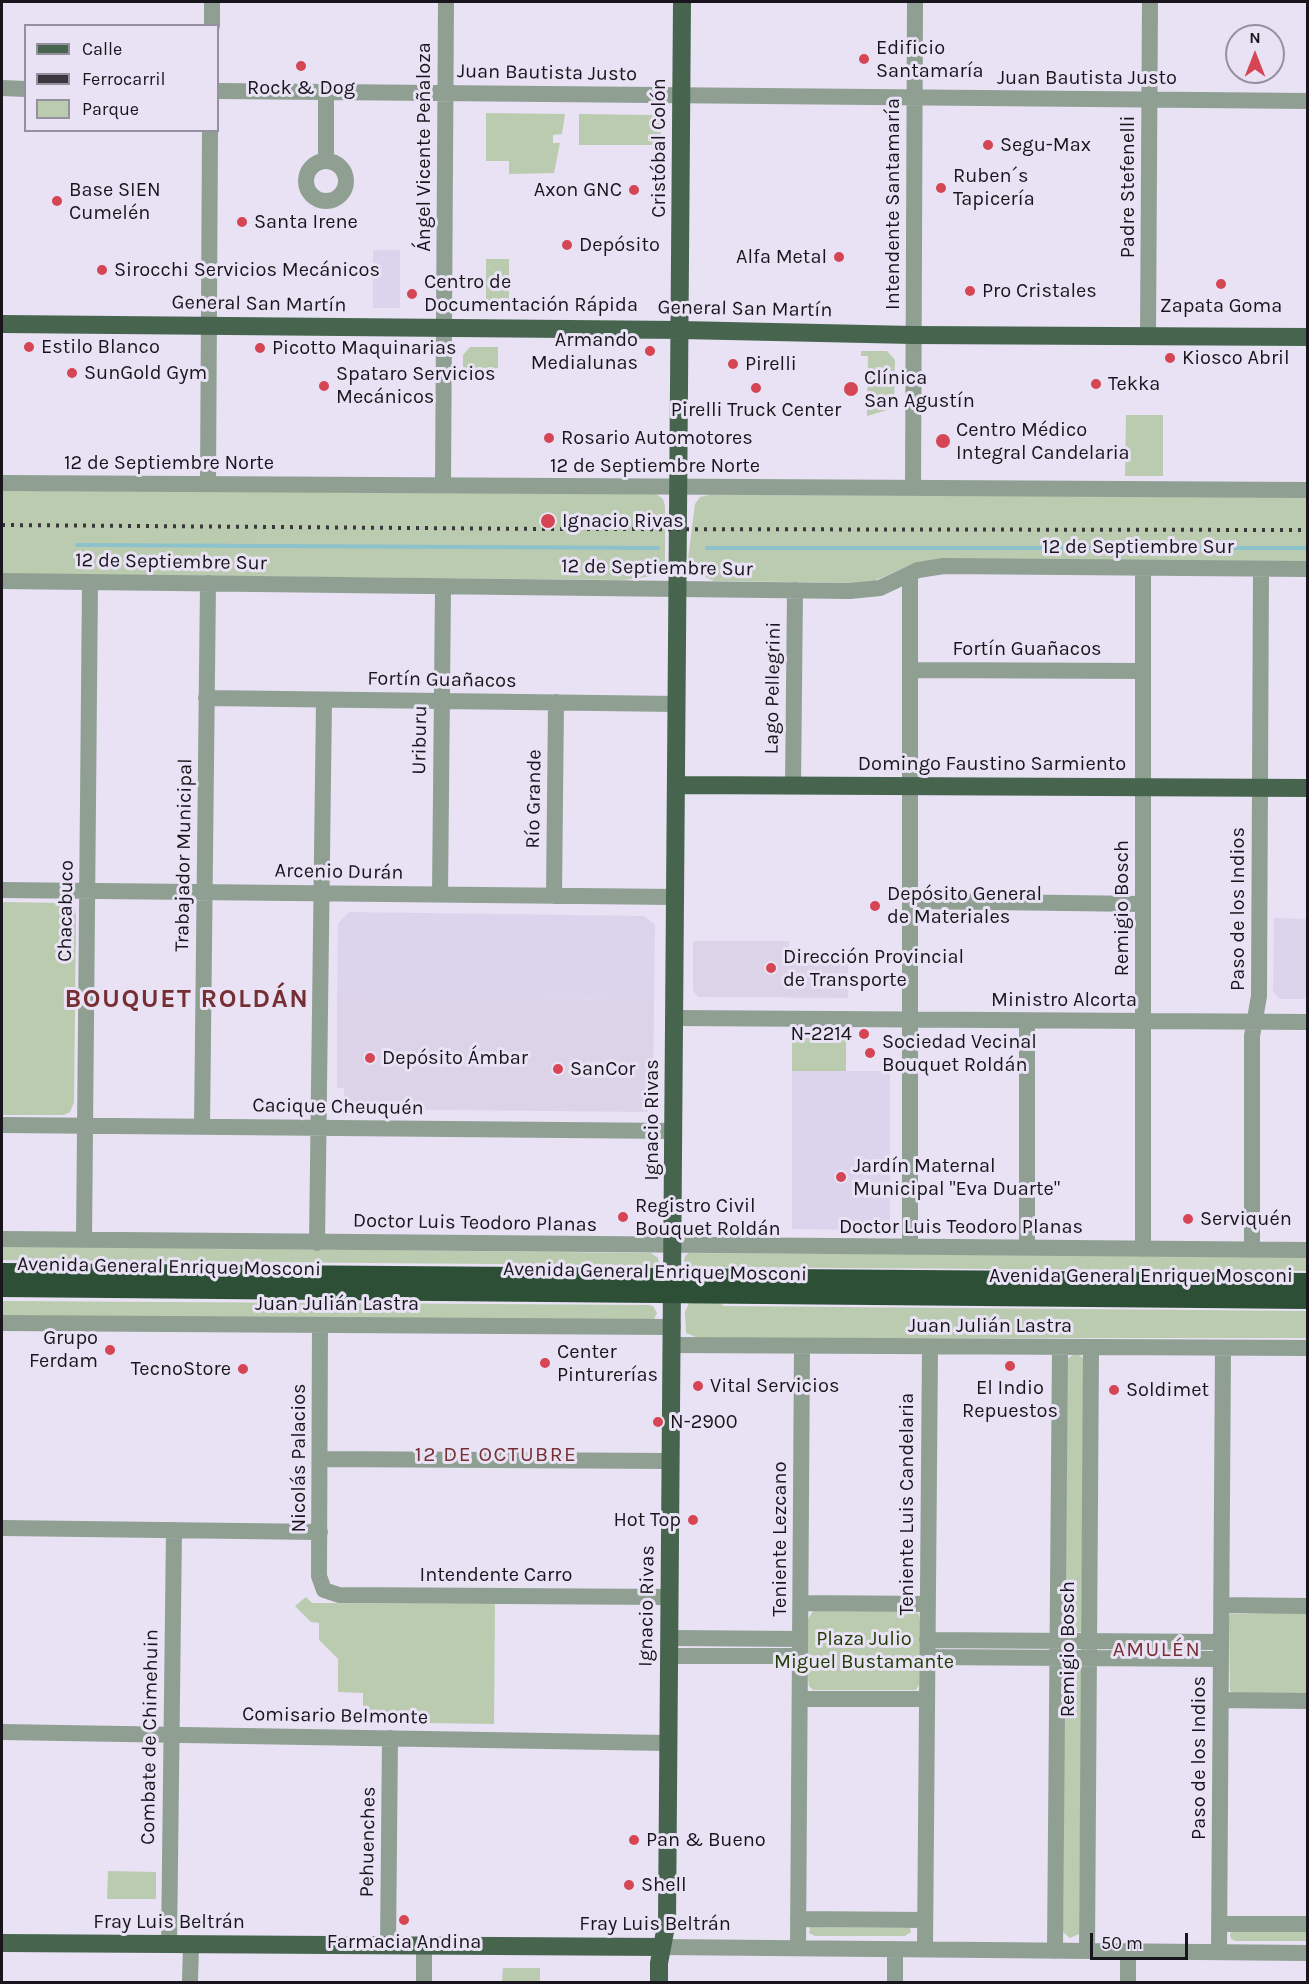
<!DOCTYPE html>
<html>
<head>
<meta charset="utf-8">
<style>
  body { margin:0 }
  #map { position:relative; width:1309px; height:1984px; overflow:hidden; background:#e8e2f4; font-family:Karla,sans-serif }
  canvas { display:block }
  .frame { position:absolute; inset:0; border:3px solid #18161c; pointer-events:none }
  .legend { position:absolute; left:24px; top:24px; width:195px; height:108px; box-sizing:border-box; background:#e8e2f4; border:2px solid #95909e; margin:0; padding:8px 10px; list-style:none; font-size:18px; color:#18161c }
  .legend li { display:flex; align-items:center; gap:12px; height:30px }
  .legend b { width:30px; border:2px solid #95909e }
  .north { position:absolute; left:1225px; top:24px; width:60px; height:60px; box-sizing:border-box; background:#e8e2f4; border:2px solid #95909e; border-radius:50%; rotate:0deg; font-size:16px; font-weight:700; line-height:24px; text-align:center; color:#18161c }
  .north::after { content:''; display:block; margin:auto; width:21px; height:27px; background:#d64554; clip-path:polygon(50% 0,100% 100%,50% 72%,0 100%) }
  .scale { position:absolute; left:1090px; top:1933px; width:98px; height:27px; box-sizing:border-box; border:3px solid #18161c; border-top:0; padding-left:8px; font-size:18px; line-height:21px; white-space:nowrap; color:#18161c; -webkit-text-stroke:4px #e8e2f4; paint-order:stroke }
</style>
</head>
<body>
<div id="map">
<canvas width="1309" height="1984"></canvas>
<div class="frame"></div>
<ul class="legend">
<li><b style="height:8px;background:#47644e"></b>Calle</li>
<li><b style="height:8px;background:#3a373f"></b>Ferrocarril</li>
<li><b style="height:16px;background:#bbcbb0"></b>Parque</li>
</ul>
<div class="north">N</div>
<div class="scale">50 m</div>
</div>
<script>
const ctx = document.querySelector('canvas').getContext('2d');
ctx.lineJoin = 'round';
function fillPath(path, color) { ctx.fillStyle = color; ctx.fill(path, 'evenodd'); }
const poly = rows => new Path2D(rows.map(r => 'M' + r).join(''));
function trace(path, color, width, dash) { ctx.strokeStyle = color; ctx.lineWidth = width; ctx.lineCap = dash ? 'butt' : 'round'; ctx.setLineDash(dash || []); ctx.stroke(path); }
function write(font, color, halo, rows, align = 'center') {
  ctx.font = font + ' Karla,sans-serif'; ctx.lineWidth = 6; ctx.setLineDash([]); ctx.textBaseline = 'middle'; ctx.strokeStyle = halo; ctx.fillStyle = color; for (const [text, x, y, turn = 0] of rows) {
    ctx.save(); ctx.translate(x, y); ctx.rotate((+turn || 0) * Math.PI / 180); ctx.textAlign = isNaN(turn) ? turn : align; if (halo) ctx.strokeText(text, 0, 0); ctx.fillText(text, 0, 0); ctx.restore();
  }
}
fillPath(poly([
  [693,941,789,941,789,948,802,948,802,959,848,959,848,998,698,997,693,991],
  [337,998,654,1000,653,1105,647,1112,344,1109,344,1088,337,1088]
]), '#ddd3e8');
fillPath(poly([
  [373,250,400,250,400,308,373,308],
  [349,912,644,916,655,925,654,1000,337,998,338,923],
  [1274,918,1307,919,1307,999,1280,999,1273,992],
  [792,1071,890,1071,890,1221,881,1230,792,1229]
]), '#dcd4ec');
fillPath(poly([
  [486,113,565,114,562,134,553,135,553,143,560,143,554,173,509,174,509,161,486,161],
  [579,114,652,115,661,123,661,145,579,145],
  [486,259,509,259,509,309,486,309],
  [470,347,498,347,498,368,463,368,463,355],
  [861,351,887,351,895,360,894,408,867,416,868,356,861,356],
  [1126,415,1163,415,1163,476,1125,476],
  [2,490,656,494,663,499,665,506,665,565,661,571,654,576,624,580,2,574],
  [709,495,1307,496,1307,561,920,561,874,581,859,583,714,581,694,572,688,559,695,504,700,497],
  [2,902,65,903,75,909,76,917,74,1102,70,1112,64,1115,2,1115],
  [792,1038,846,1038,846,1071,792,1071],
  [2,1246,651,1253,658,1258,659,1263,656,1268,624,1270,618,1265,2,1260],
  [689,1253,1307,1256,1308,1271,691,1267,687,1265,684,1261,685,1256],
  [2,1301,648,1305,653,1306,657,1313,653,1321,2,1316],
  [717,1301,724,1306,1307,1311,1307,1338,698,1338,686,1333,685,1312,689,1303],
  [1073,1355,1079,1355,1084,1359,1081,1632,1069,1634,1065,1629,1067,1359],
  [306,1597,312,1603,495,1604,494,1724,363,1722,363,1693,338,1692,338,1659,319,1640,319,1623,311,1622,295,1606],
  [813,1611,915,1611,919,1615,920,1622,919,1685,916,1690,813,1690,809,1686,808,1679,808,1619],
  [1307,1612,1307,1695,1233,1693,1230,1691,1229,1617,1230,1614],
  [1071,1665,1077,1665,1082,1669,1079,1934,1070,1938,1063,1932,1064,1672],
  [108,1871,156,1872,156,1899,107,1899],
  [810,1927,910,1928,911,1932,905,1936,815,1936,809,1933],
  [1307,1929,1307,1941,1236,1941,1231,1939,1230,1935,1232,1930],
  [503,1968,540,1968,540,1982,502,1982]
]), '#bbcbb0');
trace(poly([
  [77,545,658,548],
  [707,548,1308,548]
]), '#8bc2cb', 4);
trace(poly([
  [212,26,212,2],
  [2,88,26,89],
  [218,91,1308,101],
  [326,161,326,92],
  '306 181a20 20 0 1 1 40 0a20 20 0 1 1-40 0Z',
  [1148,336,1150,2],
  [2,483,1308,490],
  [208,484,210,130],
  [443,485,446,2],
  [913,488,915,2],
  [1143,568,1143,1249],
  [2,581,850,591,880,588,918,570,944,566,1308,569],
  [910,670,1143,671],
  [206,698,677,704],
  [793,785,795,590],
  [2,890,675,897],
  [440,894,443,586],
  [554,896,556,702],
  [910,901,1143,904],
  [675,1018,1308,1022],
  [2,1125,674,1131],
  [202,1127,208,583],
  [2,1239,1308,1250],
  [84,1240,90,582],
  [317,1243,324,700],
  [910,1247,910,574],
  [1027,1248,1027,1021],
  [1252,1250,1252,1036,1259,996,1261,569],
  [2,1323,673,1327],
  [320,1325,319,1576,324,1590,339,1595,670,1597],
  [672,1345,1308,1348],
  [320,1459,671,1461],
  [2,1528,320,1532],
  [801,1603,928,1604],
  [1221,1605,1308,1606],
  [670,1638,800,1639],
  [927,1640,1221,1642],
  [669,1656,800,1656],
  [927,1657,1221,1659],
  [800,1699,927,1699],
  [1221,1700,1308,1701],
  [2,1732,668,1743],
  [798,1919,925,1920],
  [1219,1924,1308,1924],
  [169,1945,174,1530],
  [388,1946,390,1738],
  [662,1947,1308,1953],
  [798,1948,802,1346],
  [925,1949,930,1347],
  [1055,1951,1060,1347],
  [1087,1951,1091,1347],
  [1219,1952,1223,1348],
  [190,1982,191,1945],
  [424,1982,424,1946],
  [895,1982,895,1949],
  [1128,1982,1128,1951]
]), '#8f9f92', 16);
trace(poly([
  [2,324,681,330,913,335,1308,337],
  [676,785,1308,788],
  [2,1943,662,1947],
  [659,1982,659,1963,667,1921,682,2]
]), '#47644e', 18);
trace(poly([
  [2,1272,1308,1282],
  [2,1288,1308,1300]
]), '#2d4f36', 18);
trace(poly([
  [2,525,548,529,1308,530]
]), '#3a373f', 4, [3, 6]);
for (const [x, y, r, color] of [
  [864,59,6,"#d64554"],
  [301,66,6,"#d64554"],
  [988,145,6,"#d64554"],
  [941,188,6,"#d64554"],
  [634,190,6,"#d64554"],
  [57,201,6,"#d64554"],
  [242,222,6,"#d64554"],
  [567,245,6,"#d64554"],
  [839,257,6,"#d64554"],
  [102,270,6,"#d64554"],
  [1221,284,6,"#d64554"],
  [970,291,6,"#d64554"],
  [412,294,6,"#d64554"],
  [29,347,6,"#d64554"],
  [260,348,6,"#d64554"],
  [650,351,6,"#d64554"],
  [1170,358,6,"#d64554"],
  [733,364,6,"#d64554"],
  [72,373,6,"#d64554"],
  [1096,384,6,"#d64554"],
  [324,386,6,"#d64554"],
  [756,388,6,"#d64554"],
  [851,389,8,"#d64554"],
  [549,438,6,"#d64554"],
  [943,441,8,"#d64554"],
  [548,521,8,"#d64554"],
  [875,906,6,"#d64554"],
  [771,968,6,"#d64554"],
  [864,1034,6,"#d64554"],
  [870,1053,6,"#d64554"],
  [370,1058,6,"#d64554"],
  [558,1069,6,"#d64554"],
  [841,1177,6,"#d64554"],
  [623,1217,6,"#d64554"],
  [1188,1219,6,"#d64554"],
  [110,1350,6,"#d64554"],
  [545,1363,6,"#d64554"],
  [1010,1366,6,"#d64554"],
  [243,1369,6,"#d64554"],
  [698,1386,6,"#d64554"],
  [1114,1390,6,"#d64554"],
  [658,1422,6,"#d64554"],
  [693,1520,6,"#d64554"],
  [634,1840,6,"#d64554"],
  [629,1885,6,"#d64554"],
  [404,1920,6,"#d64554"]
]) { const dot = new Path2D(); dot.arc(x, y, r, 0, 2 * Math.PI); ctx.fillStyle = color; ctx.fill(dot); trace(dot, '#e8e2f4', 2); }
write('20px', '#18161c', '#e8e2f4', [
  ["Edificio",876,48],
  ["Santamaría",876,71],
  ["Rock & Dog",301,88,"center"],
  ["Segu-Max",1000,145],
  ["Ruben´s",953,176],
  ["Tapicería",953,199],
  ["Base SIEN",69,190],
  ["Cumelén",69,213],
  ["Axon GNC",622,190,"right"],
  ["Santa Irene",254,222],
  ["Depósito",579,245],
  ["Alfa Metal",827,257,"right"],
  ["Sirocchi Servicios Mecánicos",114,270],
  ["Centro de",424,282],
  ["Documentación Rápida",424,305],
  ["Pro Cristales",982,291],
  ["Zapata Goma",1221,306,"center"],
  ["Armando",638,340,"right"],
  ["Medialunas",638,363,"right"],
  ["Estilo Blanco",41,347],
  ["Picotto Maquinarias",272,348],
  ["Kiosco Abril",1182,358],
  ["Pirelli",745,364],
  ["SunGold Gym",84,373],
  ["Spataro Servicios",336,374],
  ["Mecánicos",336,397],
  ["Clínica",864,378],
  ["San Agustín",864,401],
  ["Tekka",1108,384],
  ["Pirelli Truck Center",756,410,"center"],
  ["Centro Médico",956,430],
  ["Integral Candelaria",956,453],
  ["Rosario Automotores",561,438],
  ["Ignacio Rivas",562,521],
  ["Depósito General",887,894],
  ["de Materiales",887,917],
  ["Dirección Provincial",783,957],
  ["de Transporte",783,980],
  ["N-2214",852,1034,"right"],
  ["Sociedad Vecinal",882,1042],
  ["Bouquet Roldán",882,1065],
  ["Depósito Ámbar",382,1058],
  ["SanCor",570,1069],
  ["Jardín Maternal",853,1166],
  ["Municipal \"Eva Duarte\"",853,1189],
  ["Registro Civil",635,1206],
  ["Bouquet Roldán",635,1229],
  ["Serviquén",1200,1219],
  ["Grupo",98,1338,"right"],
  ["Ferdam",98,1361,"right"],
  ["Center",557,1352],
  ["Pinturerías",557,1375],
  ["TecnoStore",231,1369,"right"],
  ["Vital Servicios",710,1386],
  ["El Indio",1010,1388,"center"],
  ["Repuestos",1010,1411,"center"],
  ["Soldimet",1126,1390],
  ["N-2900",670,1422],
  ["Hot Top",681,1520,"right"],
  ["Pan & Bueno",646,1840],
  ["Shell",641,1885],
  ["Farmacia Andina",404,1942,"center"]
], 'left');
write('20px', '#18161c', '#e8e2f4', [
  ["Juan Bautista Justo",547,73,1],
  ["Juan Bautista Justo",1087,78],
  ["Ángel Vicente Peñaloza",424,147,-90],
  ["Cristóbal Colón",659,148,-90],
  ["Padre Stefenelli",1128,187,-90],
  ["Intendente Santamaría",893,204,-90],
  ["General San Martín",259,304,1],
  ["General San Martín",745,309,1],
  ["12 de Septiembre Norte",169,463],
  ["12 de Septiembre Norte",655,466],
  ["12 de Septiembre Sur",1138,547],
  ["12 de Septiembre Sur",171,562,1],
  ["12 de Septiembre Sur",657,568,1],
  ["Fortín Guañacos",1027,649],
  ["Fortín Guañacos",442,680,1],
  ["Lago Pellegrini",773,688,-89],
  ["Uriburu",420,740,-89],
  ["Domingo Faustino Sarmiento",992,764],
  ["Río Grande",534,799,-89],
  ["Trabajador Municipal",184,855,-89],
  ["Arcenio Durán",339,872,1],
  ["Remigio Bosch",1122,908,-90],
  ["Paso de los Indios",1238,909,-90],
  ["Chacabuco",66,911,-89],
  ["Ministro Alcorta",1064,1000],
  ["Cacique Cheuquén",338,1107,1],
  ["Ignacio Rivas",652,1120,-90],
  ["Doctor Luis Teodoro Planas",475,1223,1],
  ["Doctor Luis Teodoro Planas",961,1227],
  ["Avenida General Enrique Mosconi",169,1267,1],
  ["Avenida General Enrique Mosconi",655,1272,1],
  ["Avenida General Enrique Mosconi",1141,1276],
  ["Juan Julián Lastra",337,1304],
  ["Juan Julián Lastra",990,1326],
  ["Nicolás Palacios",299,1458,-90],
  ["Teniente Luis Candelaria",907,1504,-90],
  ["Teniente Lezcano",780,1539,-90],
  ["Intendente Carro",496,1575],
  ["Ignacio Rivas",647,1606,-89],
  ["Remigio Bosch",1068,1649,-90],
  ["Comisario Belmonte",335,1716,1],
  ["Combate de Chimehuin",150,1737,-89],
  ["Paso de los Indios",1199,1758,-90],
  ["Pehuenches",368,1842,-89],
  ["Fray Luis Beltrán",169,1922],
  ["Fray Luis Beltrán",655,1924]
]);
write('20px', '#213d02', '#e8e2f4', [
  ["Plaza Julio",864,1639],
  ["Miguel Bustamante",864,1662]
]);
ctx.letterSpacing = '1.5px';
write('21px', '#752e32', '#e8e2f4', [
  ["12 DE OCTUBRE",496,1455],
  ["AMULÉN",1157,1650]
]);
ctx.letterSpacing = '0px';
ctx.letterSpacing = '1.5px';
write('bold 26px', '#752e32', '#e8e2f4', [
  ["BOUQUET ROLDÁN",187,1000]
]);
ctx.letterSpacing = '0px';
</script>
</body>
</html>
